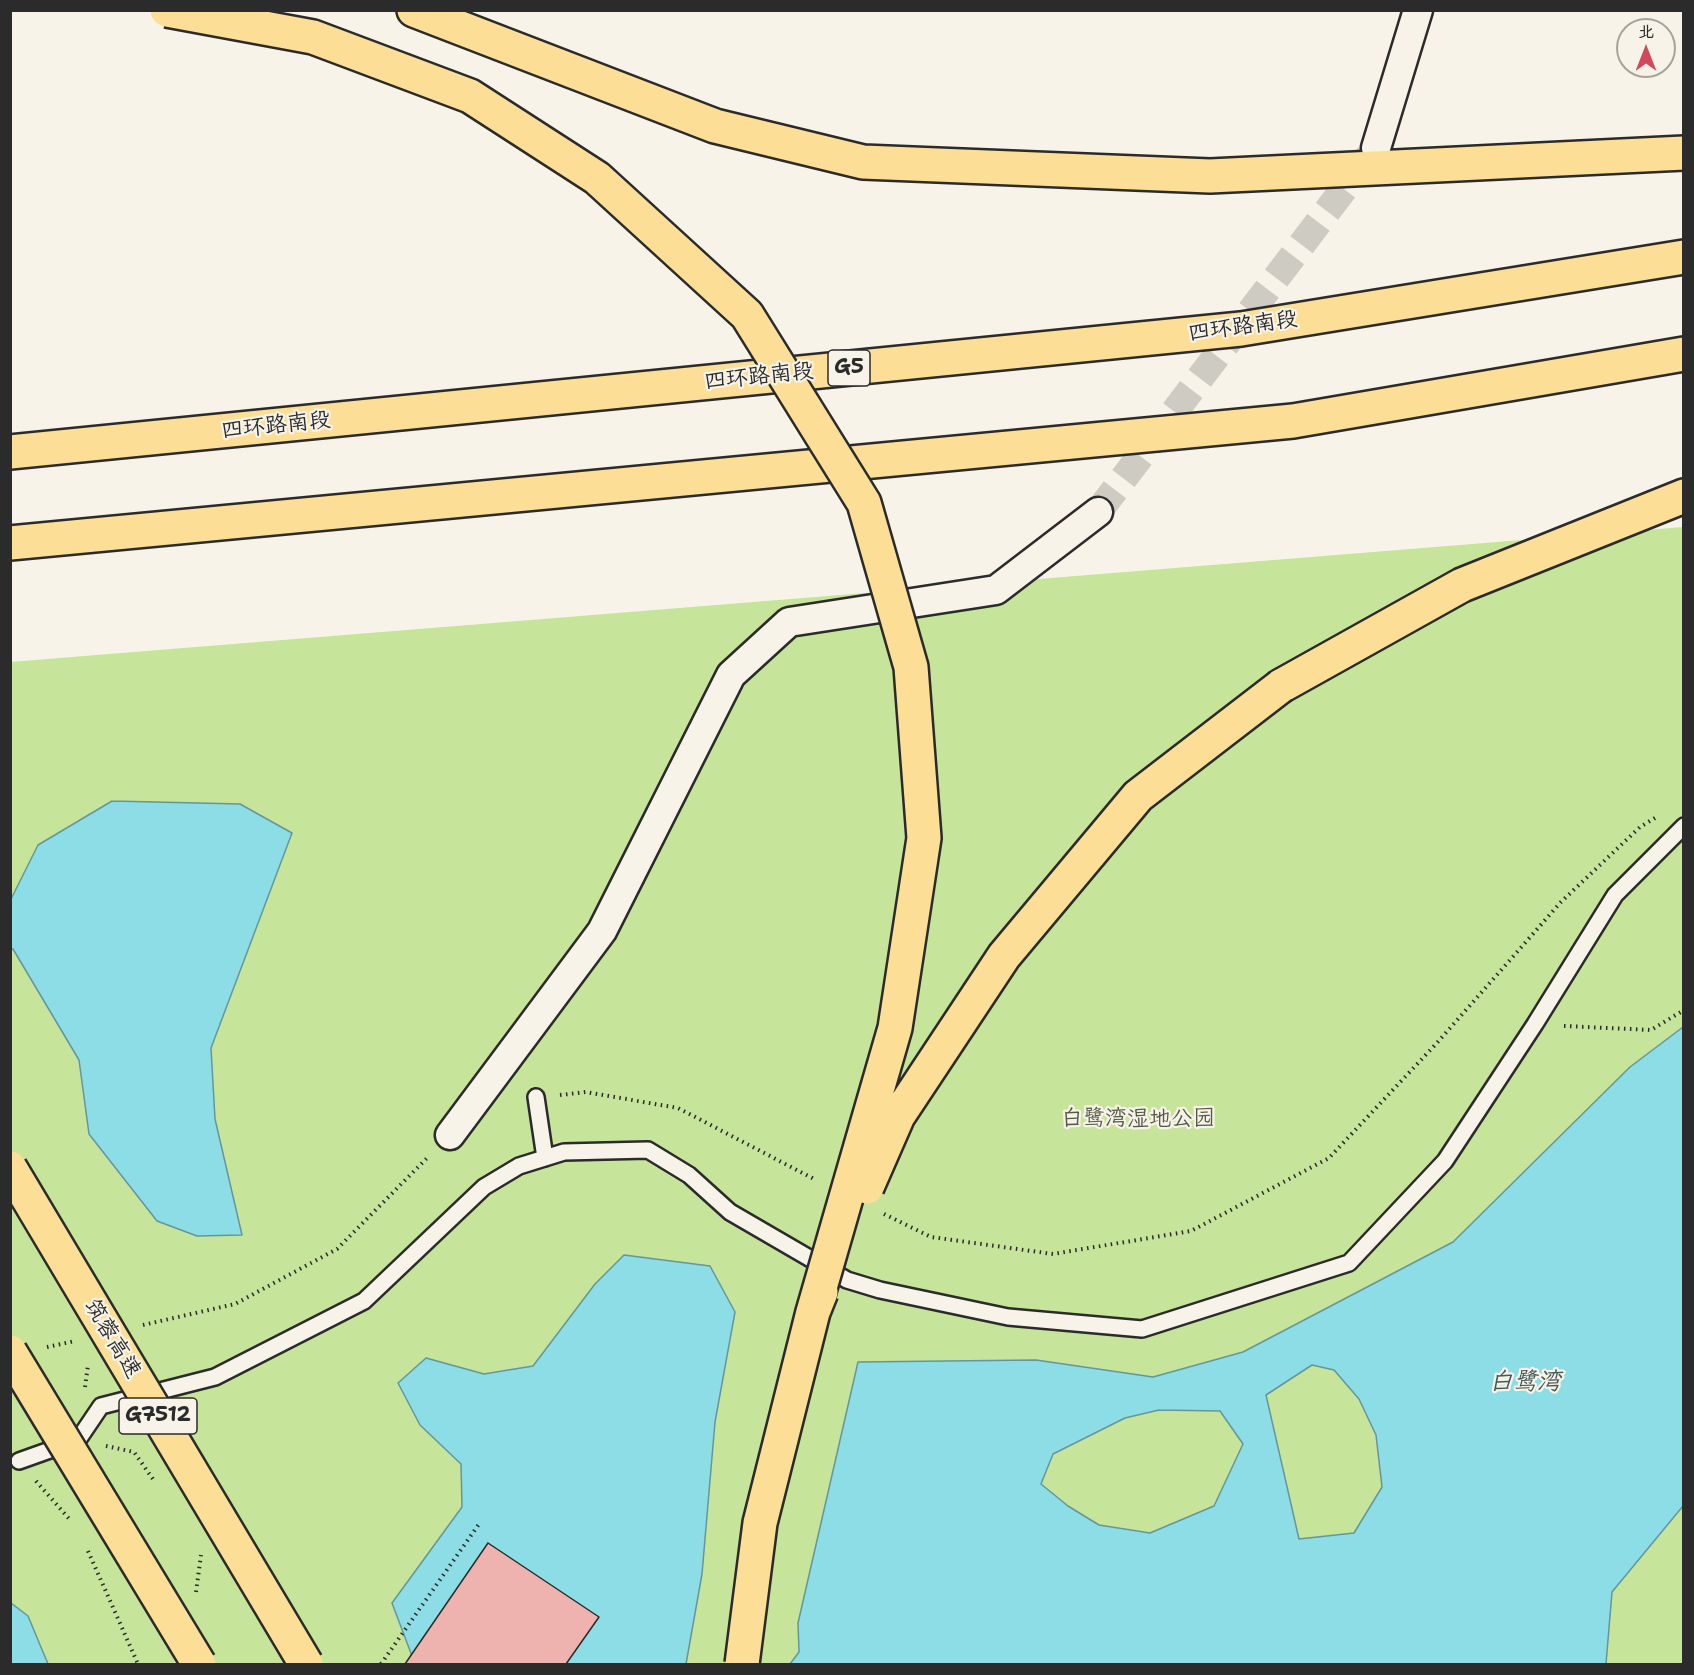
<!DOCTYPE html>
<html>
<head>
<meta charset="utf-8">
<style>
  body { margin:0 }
  #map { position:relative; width:1694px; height:1675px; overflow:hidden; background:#f7f3e8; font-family:"Shantell Sans","LXGW WenKai TC",sans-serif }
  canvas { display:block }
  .frame { position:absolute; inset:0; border:12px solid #2b2b2b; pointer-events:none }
  .north { position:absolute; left:1616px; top:18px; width:60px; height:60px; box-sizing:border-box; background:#f7f3e8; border:2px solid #a5a39c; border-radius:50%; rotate:0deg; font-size:16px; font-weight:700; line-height:24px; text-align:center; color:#2b2b2b }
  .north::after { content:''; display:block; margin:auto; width:21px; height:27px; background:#d1495b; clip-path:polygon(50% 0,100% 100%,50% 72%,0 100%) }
</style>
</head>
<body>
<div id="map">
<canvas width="1694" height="1675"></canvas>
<div class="frame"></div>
<div class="north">北</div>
</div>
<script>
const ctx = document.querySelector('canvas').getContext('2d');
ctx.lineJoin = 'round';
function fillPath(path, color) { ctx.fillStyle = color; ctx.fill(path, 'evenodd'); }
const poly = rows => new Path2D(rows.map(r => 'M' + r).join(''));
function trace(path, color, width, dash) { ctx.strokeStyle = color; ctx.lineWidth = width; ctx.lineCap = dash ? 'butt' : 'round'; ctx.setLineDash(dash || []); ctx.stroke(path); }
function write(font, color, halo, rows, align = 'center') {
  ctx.font = font + ' "Shantell Sans","LXGW WenKai TC",sans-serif'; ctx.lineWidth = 4.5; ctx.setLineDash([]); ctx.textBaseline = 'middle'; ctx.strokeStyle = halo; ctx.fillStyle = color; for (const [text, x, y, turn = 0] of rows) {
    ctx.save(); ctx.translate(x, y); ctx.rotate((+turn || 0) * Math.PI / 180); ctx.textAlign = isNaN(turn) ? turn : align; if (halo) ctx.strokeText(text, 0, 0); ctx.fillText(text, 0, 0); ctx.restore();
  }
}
fillPath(poly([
  [1683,527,1683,1664,11,1664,10,662]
]), '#c7e49b');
const water = poly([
  [112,801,240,804,292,833,211,1048,215,1119,242,1235,197,1236,157,1221,89,1134,79,1060,13,949,11,949,11,899,38,845,112,801],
  [1683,1027,1683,1506,1612,1592,1606,1664,790,1664,799,1652,798,1623,858,1362,1036,1360,1153,1377,1243,1352,1453,1242,1630,1067,1683,1027],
  [1312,1365,1334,1370,1359,1399,1376,1435,1382,1487,1354,1533,1299,1539,1266,1395,1312,1365],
  [1159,1410,1220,1411,1243,1444,1214,1506,1150,1533,1099,1525,1068,1506,1041,1484,1053,1454,1125,1418,1159,1410],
  [624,1255,710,1266,735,1312,715,1422,702,1574,686,1664,415,1664,392,1603,462,1507,461,1464,420,1425,398,1383,426,1358,484,1374,533,1366,595,1284,624,1255],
  [11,1603,28,1616,48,1664,11,1664,11,1603]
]);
fillPath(water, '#8cdde5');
trace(water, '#65969b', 1.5);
const building = poly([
  [488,1543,599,1617,566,1664,405,1664,488,1543]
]);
fillPath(building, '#efb3af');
trace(building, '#2b2b2b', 1.5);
trace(poly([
  [1098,512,1369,156]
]), '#cecbc2', 28, [28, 14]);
const service = poly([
  [536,1097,545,1158],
  [19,1461,78,1440,101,1406,215,1377,364,1301,484,1187,519,1166,564,1152,648,1150,689,1175,730,1212,847,1280,880,1290,1008,1317,1142,1329,1349,1263,1445,1161,1535,1024,1615,895,1684,826]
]);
const minor = poly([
  [1376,148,1418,10],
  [450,1135,602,931,731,675,789,622,996,590,1098,512]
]);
const motorway = poly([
  [414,10,715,126,863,162,1210,176,1684,153],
  [10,452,1241,329,1684,257],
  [10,543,1293,421,1684,354],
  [1281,686,1462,585,1684,496]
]);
trace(service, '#2b2b2b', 20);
trace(minor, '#2b2b2b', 33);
trace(motorway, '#2b2b2b', 38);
trace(poly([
  [1564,1026,1651,1030,1684,1010],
  [560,1095,586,1092,678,1108,816,1180],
  [884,1214,931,1237,1053,1254,1191,1231,1329,1158,1436,1044,1561,902,1640,827,1655,818],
  [143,1325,235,1304,337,1249,429,1156],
  [47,1347,75,1341],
  [85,1387,88,1365],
  [106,1446,134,1452,155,1482],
  [36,1481,71,1521],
  [88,1551,138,1664],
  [196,1592,201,1555],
  [381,1664,479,1524]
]), '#2b2b2b', 4, [1.5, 4.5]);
trace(service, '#f7f3e8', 15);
trace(minor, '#f7f3e8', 28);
trace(motorway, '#fcde96', 33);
const motorwayBridge = poly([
  [167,10,313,37,470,96,597,178,747,315,864,503,911,667,924,838,895,1028,813,1312],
  [10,1168,306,1664],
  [867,1187,898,1116,1004,956,1138,796,1281,686],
  [10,1352,199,1664],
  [742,1664,760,1523,813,1312,821,1292]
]);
trace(motorwayBridge, '#2b2b2b', 38, []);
trace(motorwayBridge, '#fcde96', 33);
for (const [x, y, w] of [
  [849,368,42],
  [158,1416,78]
]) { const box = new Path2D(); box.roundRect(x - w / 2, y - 18, w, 36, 4.5); ctx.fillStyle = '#f7f3e8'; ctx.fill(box); trace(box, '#2b2b2b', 1.5); }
write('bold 21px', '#2b2b2b', null, [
  ["G5",849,368],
  ["G7512",158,1416]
]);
write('22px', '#2b2b2b', '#f7f3e8', [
  ["四环路南段",1243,327,-8],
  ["四环路南段",759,377,-6],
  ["四环路南段",276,426,-6],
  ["筑蓉高速",112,1339,59]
]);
write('22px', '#525947', '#f7f3e8', [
  ["白鹭湾湿地公园",1138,1119]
]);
write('italic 24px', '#43585a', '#f7f3e8', [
  ["白鹭湾",1525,1383]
]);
</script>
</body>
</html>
